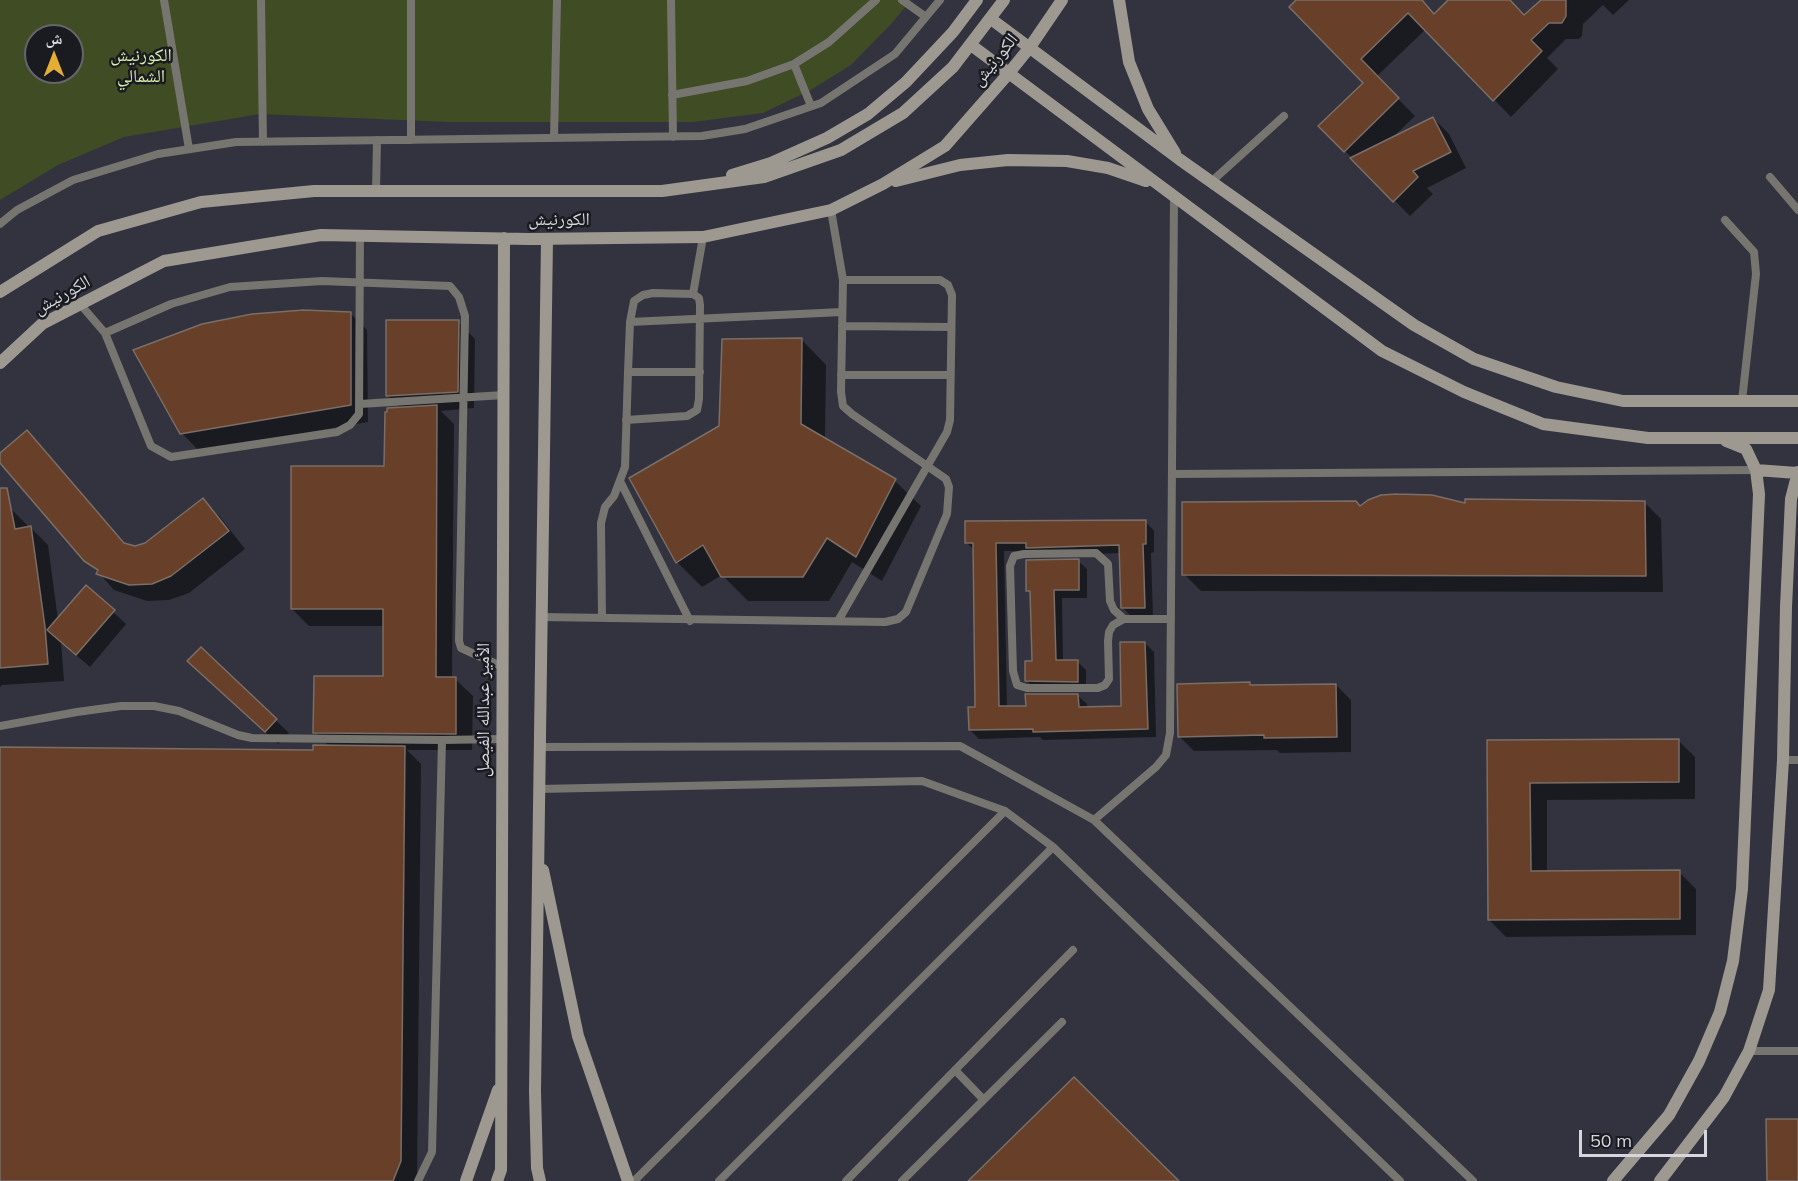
<!DOCTYPE html>
<html>
<head>
<meta charset="utf-8">
<style>
  body { margin:0 }
  #map { position:relative; width:1798px; height:1181px; overflow:hidden; background:#32333e; font-family:Mulish,"Noto Naskh Arabic",sans-serif }
  canvas { display:block }
  .north { position:absolute; left:24px; top:24px; width:60px; height:60px; box-sizing:border-box; background:#1a1b20; border:2px solid #65666c; border-radius:50%; rotate:0deg; font-size:16px; font-weight:700; line-height:24px; text-align:center; color:#d6d7de }
  .north::after { content:''; display:block; margin:auto; width:21px; height:27px; background:#e4ae35; clip-path:polygon(50% 0,100% 100%,50% 72%,0 100%) }
  .scale { position:absolute; left:1579px; top:1130px; width:128px; height:27px; box-sizing:border-box; border:3px solid #d6d7de; border-top:0; padding-left:8px; font-size:18px; line-height:21px; white-space:nowrap; color:#d6d7de; -webkit-text-stroke:4px #1a1b20; paint-order:stroke }
</style>
</head>
<body>
<div id="map">
<canvas width="1798" height="1181"></canvas>
<div class="north">ش</div>
<div class="scale">50 m</div>
</div>
<script>
const ctx = document.querySelector('canvas').getContext('2d');
ctx.lineJoin = 'round';
function fillPath(path, color) { ctx.fillStyle = color; ctx.fill(path, 'evenodd'); }
const poly = rows => new Path2D(rows.map(r => 'M' + r).join(''));
function trace(path, color, width, dash) { ctx.strokeStyle = color; ctx.lineWidth = width; ctx.lineCap = dash ? 'butt' : 'round'; ctx.setLineDash(dash || []); ctx.stroke(path); }
function write(font, color, halo, rows, align = 'center') {
  ctx.font = font + ' Mulish,"Noto Naskh Arabic",sans-serif'; ctx.lineWidth = 5; ctx.setLineDash([]); ctx.textBaseline = 'middle'; ctx.strokeStyle = halo; ctx.fillStyle = color; for (const [text, x, y, turn = 0] of rows) {
    ctx.save(); ctx.translate(x, y); ctx.rotate((+turn || 0) * Math.PI / 180); ctx.textAlign = isNaN(turn) ? turn : align; if (halo) ctx.strokeText(text, 0, 0); ctx.fillText(text, 0, 0); ctx.restore();
  }
}
fillPath(poly([
  [0,0,911,0,892,23,851,65,809,91,763,113,693,122,448,122,260,114,124,137,58,165,0,200],
  [36,36,72,36,72,72,36,72]
]), '#404c24');
fillPath(poly([
  [1298,0,1419,0,1434,15,1450,0,1509,0,1525,17,1543,0,1629,0,1613,15,1603,5,1583,24,1582,36,1579,39,1566,39,1547,58,1558,69,1511,117,1426,29,1376,77,1415,116,1392,138,1433,118,1449,134,1466,168,1427,188,1433,194,1410,216,1320,126,1365,83],
  [350,313,367,330,368,422,199,451,182,433],
  [458,322,475,339,474,408,441,411,454,424,452,679,455,679,473,696,472,750,407,750,421,764,417,1181,0,1181,0,749,315,751,329,746,315,732,384,678,385,626,309,626,292,609,386,468,401,409,388,396],
  [801,339,826,365,825,440,895,481,921,506,882,581,852,562,829,601,748,601,722,575,702,587,677,562,631,478,721,427],
  [27,432,127,545,135,548,146,545,203,500,220,517,245,549,189,593,169,600,147,601,114,590,0,461,0,455],
  [1644,502,1661,519,1663,592,1201,591,1184,574,1360,508],
  [10,508,27,525,27,528,31,528,48,545,58,620,86,587,126,624,90,667,61,642,64,681,2,685,0,687,0,509],
  [1146,522,1154,531,1154,552,1151,553,1153,616,1131,616,1122,607,1121,553,1036,556,1031,551,1004,551,1007,708,1027,707,1078,696,1087,704,1087,708,1123,707,1145,643,1154,652,1156,737,1043,740,1040,737,979,739,970,730,977,708,975,551,967,543],
  [1078,561,1087,569,1087,598,1062,598,1063,662,1077,661,1086,670,1086,690,1035,689,1027,681,1033,662,1032,595,1028,590],
  [201,649,289,733,278,744,202,674],
  [1250,684,1253,687,1336,685,1351,700,1351,752,1280,753,1277,750,1194,751,1179,736],
  [1678,740,1695,757,1695,799,1547,800,1547,873,1679,872,1696,889,1696,935,1506,937,1489,920,1488,742]
]), '#0007');
const building = poly([
  [1296,0,1422,0,1434,14,1448,0,1510,0,1524,15,1541,0,1566,0,1566,16,1562,23,1549,23,1531,40,1542,51,1493,101,1408,13,1361,59,1399,98,1344,152,1318,126,1363,83,1289,7,1296,0],
  [1433,117,1451,152,1413,171,1418,177,1393,202,1350,158,1433,117],
  [304,310,351,312,351,405,180,434,133,350,202,324,252,314,304,310],
  [386,320,459,320,458,392,386,396,386,320],
  [802,338,801,424,896,479,856,557,827,538,803,577,721,577,703,545,676,563,629,478,719,426,722,339,802,338],
  [437,405,436,677,456,677,456,734,313,733,314,676,383,676,383,609,291,609,291,466,384,466,385,412,387,412,387,408,437,405],
  [27,430,124,543,135,546,145,543,203,498,229,531,171,576,152,584,129,585,96,574,98,570,84,561,0,463,0,453,27,430],
  [0,488,7,488,15,529,31,526,45,627,48,664,0,668,0,488],
  [1397,494,1432,495,1465,503,1465,499,1645,501,1646,576,1182,575,1182,502,1356,501,1360,506,1368,500,1381,495,1397,494],
  [1146,520,1146,544,1143,544,1145,608,1121,608,1119,545,1026,548,1026,543,996,543,999,706,1026,706,1025,694,1078,694,1079,707,1121,706,1120,642,1145,642,1148,729,1033,732,1033,729,969,730,968,707,975,707,973,543,965,543,965,521,1146,520],
  [1079,559,1079,590,1054,590,1056,660,1078,660,1078,682,1025,681,1025,661,1032,661,1030,591,1026,591,1026,560,1079,559],
  [86,585,115,610,76,655,47,630,86,585],
  [201,647,277,719,265,732,187,661,201,647],
  [1250,682,1250,685,1336,684,1337,737,1264,738,1264,735,1178,737,1177,684,1250,682],
  [1679,739,1679,782,1530,783,1531,871,1680,870,1680,919,1488,920,1487,740,1679,739],
  [313,745,405,746,401,1161,393,1181,0,1181,0,747,313,750,313,745],
  [1074,1077,1179,1181,968,1181,1074,1077],
  [1766,1119,1798,1119,1798,1181,1767,1181,1766,1119]
]);
fillPath(building, '#684029');
trace(building, '#7a6e67', 1.5);
trace(poly([
  [164,0,189,149],
  [261,0,263,142],
  [671,0,673,137],
  [902,0,926,17],
  [794,64,811,106],
  [672,95,747,81,794,64,829,42,876,0],
  [554,138,557,0],
  [411,140,411,0],
  [1770,177,1798,210],
  [1211,182,1284,116],
  [376,191,377,140],
  [1725,220,1754,252,1756,274,1742,401],
  [0,224,17,210,73,180,158,154,236,142,702,136,745,129,821,103,895,54,940,0],
  [693,294,703,237],
  [80,304,105,333,151,446,171,457,337,432,350,425,359,414,360,234],
  [630,322,842,312],
  [842,326,951,327],
  [105,333,171,304,230,287,322,281,450,286,459,297,465,316,459,641,461,648,503,667],
  [628,372,700,372],
  [841,375,950,375],
  [360,404,504,395],
  [1172,474,1756,470],
  [620,481,690,621],
  [541,617,885,622,898,619,906,612,947,514,949,487,946,479,852,414,843,406,841,392,843,280,831,210],
  [602,618,601,523,605,507,614,496,625,467,628,372,630,322,634,301,643,295,653,293,693,294,699,298,700,305,699,399,697,410,687,416,626,420],
  [1124,619,1114,610,1110,601,1108,564,1096,553,1024,554,1014,556,1010,566,1013,671,1017,685,1027,688,1098,688,1105,685,1109,679,1108,641,1109,632,1113,625,1124,619,1171,619],
  [838,621,947,432,950,420,952,295,948,285,940,280,843,280],
  [0,726,77,712,121,706,154,706,179,711,238,735,252,738,442,740],
  [540,747,960,746,1094,820,1473,1181],
  [1783,760,1798,760],
  [539,789,922,781,1005,811,1053,847,1400,1181],
  [1094,820,1156,767,1166,755,1170,733,1174,197],
  [1749,1051,1798,1051],
  [955,1070,983,1099],
  [418,1181,432,1152,442,740,502,739],
  [634,1181,1005,811],
  [719,1181,1053,847],
  [846,1181,1073,950],
  [902,1181,1062,1022]
]), '#777570', 8);
trace(poly([
  [1119,0,1129,62,1148,109,1175,153],
  [991,19,1179,159,1414,325,1474,359,1556,387,1623,401,1798,401],
  [971,45,1382,351,1464,392,1543,424,1648,438,1798,438],
  [732,175,771,163,827,138,868,114,906,82,953,32,977,0],
  [896,181,960,165,1008,160,1067,161,1108,168,1146,181],
  [0,292,98,231,201,202,314,191,662,191,764,177,841,150,903,113,953,67,1004,0],
  [0,363,42,324,164,261,321,235,529,239,703,237,831,210,883,184,945,146,1009,73,1030,47,1062,0],
  [1756,470,1797,473],
  [543,870,578,1036,628,1181],
  [466,1181,498,1090],
  [497,1181,501,1170,504,238],
  [540,1181,537,1168,535,1091,547,239],
  [1613,1181,1669,1115,1699,1061,1720,1012,1733,961,1742,889,1759,494,1756,470,1746,449,1726,441],
  [1660,1181,1724,1097,1749,1051,1769,990,1783,760,1786,607,1791,499,1798,472]
]), '#9d9991', 12);
write('18px', '#d7efa8', '#1a1b20', [
  ["الكورنيش",141,56],
  ["الشمالي",141,77]
]);
write('18px', '#d6d7de', '#1a1b20', [
  ["الكورنيش",995,60,-51],
  ["الكورنيش",559,220],
  ["الكورنيش",62,295,-29],
  ["الأمير عبدالله الفيصل",484,710,-90]
]);
</script>
</body>
</html>
